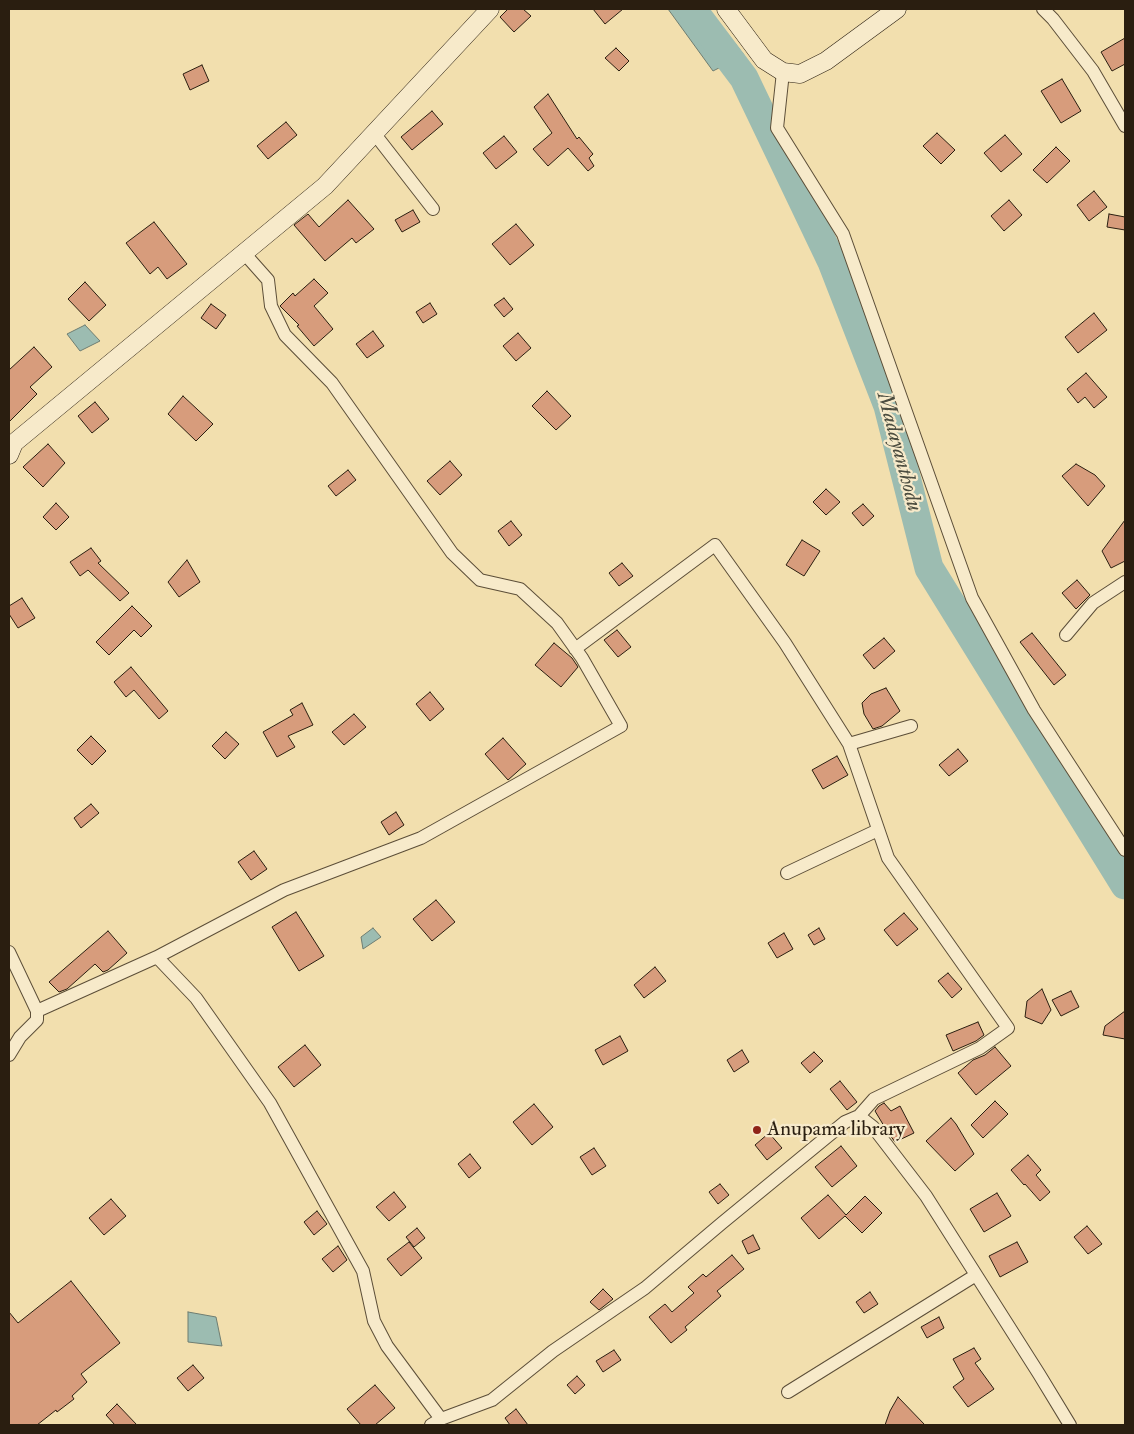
<!DOCTYPE html>
<html>
<head>
<meta charset="utf-8">
<style>
  body { margin:0 }
  #map { position:relative; width:1134px; height:1434px; overflow:hidden; background:#f2dfae; font-family:"IM FELL Double Pica",serif }
  canvas { display:block }
  .frame { position:absolute; inset:0; border:10px solid #2a1e10; pointer-events:none }
</style>
</head>
<body>
<div id="map">
<canvas width="1134" height="1434"></canvas>
<div class="frame"></div>
</div>
<script>
const ctx = document.querySelector('canvas').getContext('2d');
ctx.lineJoin = 'round';
function fillPath(path, color) { ctx.fillStyle = color; ctx.fill(path, 'evenodd'); }
const poly = rows => new Path2D(rows.map(r => 'M' + r).join(''));
function trace(path, color, width, dash) { ctx.strokeStyle = color; ctx.lineWidth = width; ctx.lineCap = dash ? 'butt' : 'round'; ctx.setLineDash(dash || []); ctx.stroke(path); }
function write(font, color, halo, rows, align = 'center') {
  ctx.font = font + ' "IM FELL Double Pica",serif'; ctx.lineWidth = 4.5; ctx.setLineDash([]); ctx.textBaseline = 'middle'; ctx.strokeStyle = halo; ctx.fillStyle = color; for (const [text, x, y, turn = 0] of rows) {
    ctx.save(); ctx.translate(x, y); ctx.rotate((+turn || 0) * Math.PI / 180); ctx.textAlign = isNaN(turn) ? turn : align; if (halo) ctx.strokeText(text, 0, 0); ctx.fillText(text, 0, 0); ctx.restore();
  }
}
const water = poly([
  [668,9,708,9,744,55,713,71,668,9],
  [85,325,100,341,80,351,67,334,85,325],
  [373,928,381,937,363,949,361,937,373,928],
  [188,1312,216,1317,222,1346,188,1342,188,1312]
]);
fillPath(water, '#9cbcb1');
trace(water, '#6e7d71', 1);
trace(poly([
  [692,9,744,78,832,262,888,406,929,568,1125,885]
]), '#9cbcb1', 29);
const building = poly([
  [508,9,523,9,531,16,514,32,500,17,508,9],
  [593,9,623,9,605,24,593,9],
  [1125,38,1125,64,1112,71,1101,52,1125,38],
  [616,48,629,61,619,71,605,58,616,48],
  [202,65,209,81,190,90,183,74,202,65],
  [1062,79,1081,111,1061,123,1041,91,1062,79],
  [548,94,577,139,579,137,593,154,589,158,594,166,588,171,568,148,548,166,533,149,552,133,534,107,548,94],
  [432,111,443,124,412,150,401,137,432,111],
  [286,122,297,135,268,159,257,146,286,122],
  [937,133,955,150,941,164,923,146,937,133],
  [1005,135,1022,154,1001,172,984,153,1005,135],
  [504,136,517,152,496,169,483,153,504,136],
  [1056,147,1070,161,1047,183,1033,170,1056,147],
  [1094,191,1107,207,1089,221,1077,205,1094,191],
  [348,200,374,229,356,243,352,238,325,261,294,225,308,214,319,227,348,200],
  [1009,200,1022,215,1004,231,991,216,1009,200],
  [413,210,420,222,402,232,395,220,413,210],
  [1109,214,1125,217,1125,230,1107,227,1109,214],
  [154,222,187,264,167,279,158,267,150,274,126,243,154,222],
  [516,224,534,245,510,265,492,244,516,224],
  [314,279,328,293,314,306,333,329,314,346,297,326,299,325,280,306,293,293,295,296,314,279],
  [85,282,106,305,89,321,68,299,85,282],
  [504,298,513,309,504,317,494,305,504,298],
  [430,303,437,314,423,323,416,312,430,303],
  [211,304,226,315,216,329,201,318,211,304],
  [1094,313,1107,330,1078,353,1065,337,1094,313],
  [373,331,384,346,367,358,356,344,373,331],
  [518,333,531,348,516,361,503,346,518,333],
  [34,347,52,367,30,387,37,394,9,422,9,370,34,347],
  [1086,373,1107,397,1094,408,1085,397,1078,403,1067,389,1086,373],
  [547,391,571,416,556,430,532,406,547,391],
  [183,396,213,424,196,441,168,414,183,396],
  [95,402,109,419,92,433,78,416,95,402],
  [48,444,65,463,43,487,23,467,48,444],
  [450,461,462,475,440,495,427,481,450,461],
  [1076,464,1095,475,1105,486,1088,506,1062,476,1076,464],
  [348,470,356,480,336,496,328,486,348,470],
  [826,489,840,502,826,515,813,502,826,489],
  [56,503,69,517,56,530,43,517,56,503],
  [863,504,874,516,863,526,852,513,863,504],
  [1125,520,1125,561,1111,568,1102,551,1125,520],
  [511,521,522,535,509,546,498,531,511,521],
  [802,540,820,551,804,576,786,565,802,540],
  [91,548,101,561,98,563,129,593,120,601,88,570,80,576,70,562,91,548],
  [187,560,200,582,179,597,168,582,187,560],
  [622,563,633,576,619,586,609,573,622,563],
  [1077,580,1090,595,1076,609,1062,593,1077,580],
  [22,598,35,618,18,628,9,614,9,606,22,598],
  [132,606,152,626,141,637,134,630,109,655,96,642,132,606],
  [617,630,631,647,618,657,604,640,617,630],
  [1032,633,1066,675,1054,685,1020,642,1032,633],
  [884,638,895,651,874,669,863,655,884,638],
  [554,643,572,658,578,667,561,687,535,665,554,643],
  [131,667,168,711,159,719,134,690,126,697,114,682,131,667],
  [886,688,900,711,882,726,873,729,864,714,862,703,871,694,886,688],
  [430,692,444,709,430,721,416,704,430,692],
  [302,703,313,725,288,736,295,747,277,757,263,732,293,715,290,710,302,703],
  [354,714,366,727,344,745,332,732,354,714],
  [226,732,239,744,225,759,212,746,226,732],
  [91,736,106,751,92,765,77,750,91,736],
  [503,738,526,764,508,780,485,754,503,738],
  [958,749,968,761,949,776,939,765,958,749],
  [837,756,848,775,823,789,812,770,837,756],
  [91,804,99,813,81,828,74,818,91,804],
  [396,812,404,825,389,835,381,822,396,812],
  [254,851,267,869,251,880,238,862,254,851],
  [436,900,455,922,432,941,413,919,436,900],
  [296,912,324,956,299,971,272,927,296,912],
  [904,913,918,929,897,946,884,930,904,913],
  [819,928,825,939,814,945,808,935,819,928],
  [108,931,127,953,108,970,103,972,95,964,67,989,59,992,49,982,108,931],
  [784,933,793,949,777,958,768,943,784,933],
  [655,967,666,981,644,998,634,985,655,967],
  [948,973,962,989,952,998,938,981,948,973],
  [1042,989,1051,1010,1042,1024,1025,1017,1027,1001,1042,989],
  [1071,991,1079,1007,1061,1016,1052,1000,1071,991],
  [1125,1011,1125,1039,1103,1035,1105,1026,1125,1011],
  [978,1022,984,1035,976,1041,953,1051,946,1035,978,1022],
  [620,1036,628,1051,603,1065,595,1050,620,1036],
  [305,1045,321,1065,294,1087,278,1067,305,1045],
  [995,1047,1011,1066,976,1095,958,1073,973,1060,985,1055,995,1047],
  [742,1050,749,1062,734,1072,727,1060,742,1050],
  [814,1052,823,1061,810,1073,801,1063,814,1052],
  [840,1081,857,1102,847,1110,830,1089,840,1081],
  [995,1101,1008,1114,983,1138,971,1125,995,1101],
  [884,1103,891,1111,900,1106,914,1133,895,1142,887,1131,875,1111,879,1106,884,1103],
  [534,1104,553,1127,532,1145,513,1122,534,1104],
  [951,1118,956,1124,974,1154,955,1171,926,1141,951,1118],
  [769,1133,782,1148,767,1160,755,1145,769,1133],
  [841,1146,857,1166,832,1187,815,1167,841,1146],
  [594,1148,606,1166,592,1175,580,1157,594,1148],
  [470,1154,481,1168,469,1178,458,1164,470,1154],
  [1028,1155,1041,1170,1036,1175,1050,1192,1040,1201,1025,1184,1024,1185,1011,1170,1028,1155],
  [720,1184,729,1195,718,1204,709,1192,720,1184],
  [394,1192,406,1207,389,1221,376,1207,394,1192],
  [997,1193,1011,1216,984,1232,970,1209,997,1193],
  [828,1195,846,1215,865,1196,882,1213,862,1233,845,1216,819,1239,801,1218,828,1195],
  [111,1199,126,1216,104,1235,89,1218,111,1199],
  [317,1211,327,1224,314,1235,304,1222,317,1211],
  [1087,1226,1102,1244,1088,1254,1074,1237,1087,1226],
  [417,1228,425,1238,414,1247,406,1237,417,1228],
  [753,1235,760,1249,748,1254,742,1241,753,1235],
  [409,1242,422,1258,401,1276,387,1259,409,1242],
  [1017,1242,1028,1262,1000,1277,989,1256,1017,1242],
  [338,1246,347,1260,333,1272,322,1259,338,1246],
  [732,1255,744,1269,717,1291,721,1296,685,1327,687,1330,671,1343,649,1317,665,1304,672,1312,694,1293,688,1287,703,1274,706,1277,732,1255],
  [71,1281,120,1343,81,1374,87,1382,72,1396,74,1399,57,1412,56,1410,37,1425,9,1425,9,1312,18,1323,71,1281],
  [603,1289,613,1299,599,1310,590,1302,603,1289],
  [870,1292,878,1304,864,1313,856,1302,870,1292],
  [939,1317,944,1328,927,1338,921,1327,939,1317],
  [974,1348,981,1359,975,1363,994,1389,968,1407,953,1387,964,1379,953,1359,974,1348],
  [614,1350,621,1360,603,1372,596,1361,614,1350],
  [193,1365,204,1378,188,1391,177,1378,193,1365],
  [577,1376,585,1385,575,1394,567,1385,577,1376],
  [375,1385,395,1408,375,1425,361,1425,347,1409,375,1385],
  [898,1397,925,1425,885,1425,890,1411,898,1397],
  [117,1404,137,1425,115,1425,106,1415,117,1404],
  [516,1409,528,1425,510,1425,505,1418,516,1409]
]);
fillPath(building, '#d79c7c');
trace(building, '#2a1e10', 1);
const minor = poly([
  [1043,9,1053,19,1093,71,1125,126],
  [783,72,777,128,843,234,972,598,1034,710,1125,850],
  [374,133,433,209],
  [1066,635,1093,603,1125,582],
  [849,744,911,726],
  [787,873,878,830],
  [9,952,37,1011,37,1020,20,1037,9,1055],
  [157,957,284,890,421,838,621,726,582,658,557,623,520,589,480,580,452,553,332,383,285,335,271,306,268,280,244,253],
  [37,1011,157,957,196,998,270,1103,363,1271,374,1321,387,1346,441,1419],
  [859,1116,873,1127,926,1196,1039,1374,1070,1425],
  [788,1392,976,1275],
  [431,1425,441,1419,492,1400,553,1351,645,1288,722,1223,845,1122,859,1116,874,1099,980,1048,1008,1028,888,858,849,744,785,643,715,545,575,649]
]);
const secondary = poly([
  [726,9,764,60,783,72,800,74,826,61,897,9],
  [9,455,14,443,325,186,490,9]
]);
trace(minor, '#5c4e38', 14);
trace(secondary, '#2a1e10', 19);
trace(minor, '#f7eaca', 12);
trace(secondary, '#f7eaca', 18);
for (const [x, y, r, color] of [
  [757,1130,5,"#8f2418"]
]) { const dot = new Path2D(); dot.arc(x, y, r, 0, 2 * Math.PI); ctx.fillStyle = color; ctx.fill(dot); trace(dot, '#f7eaca', 2); }
write('21px', '#2a1e10', '#f7eaca', [
  ["Anupama library",767,1130]
], 'left');
write('italic 22px', '#4c4d40', '#f7eaca', [
  ["Madayanthodu",898,452,75]
]);
</script>
</body>
</html>
